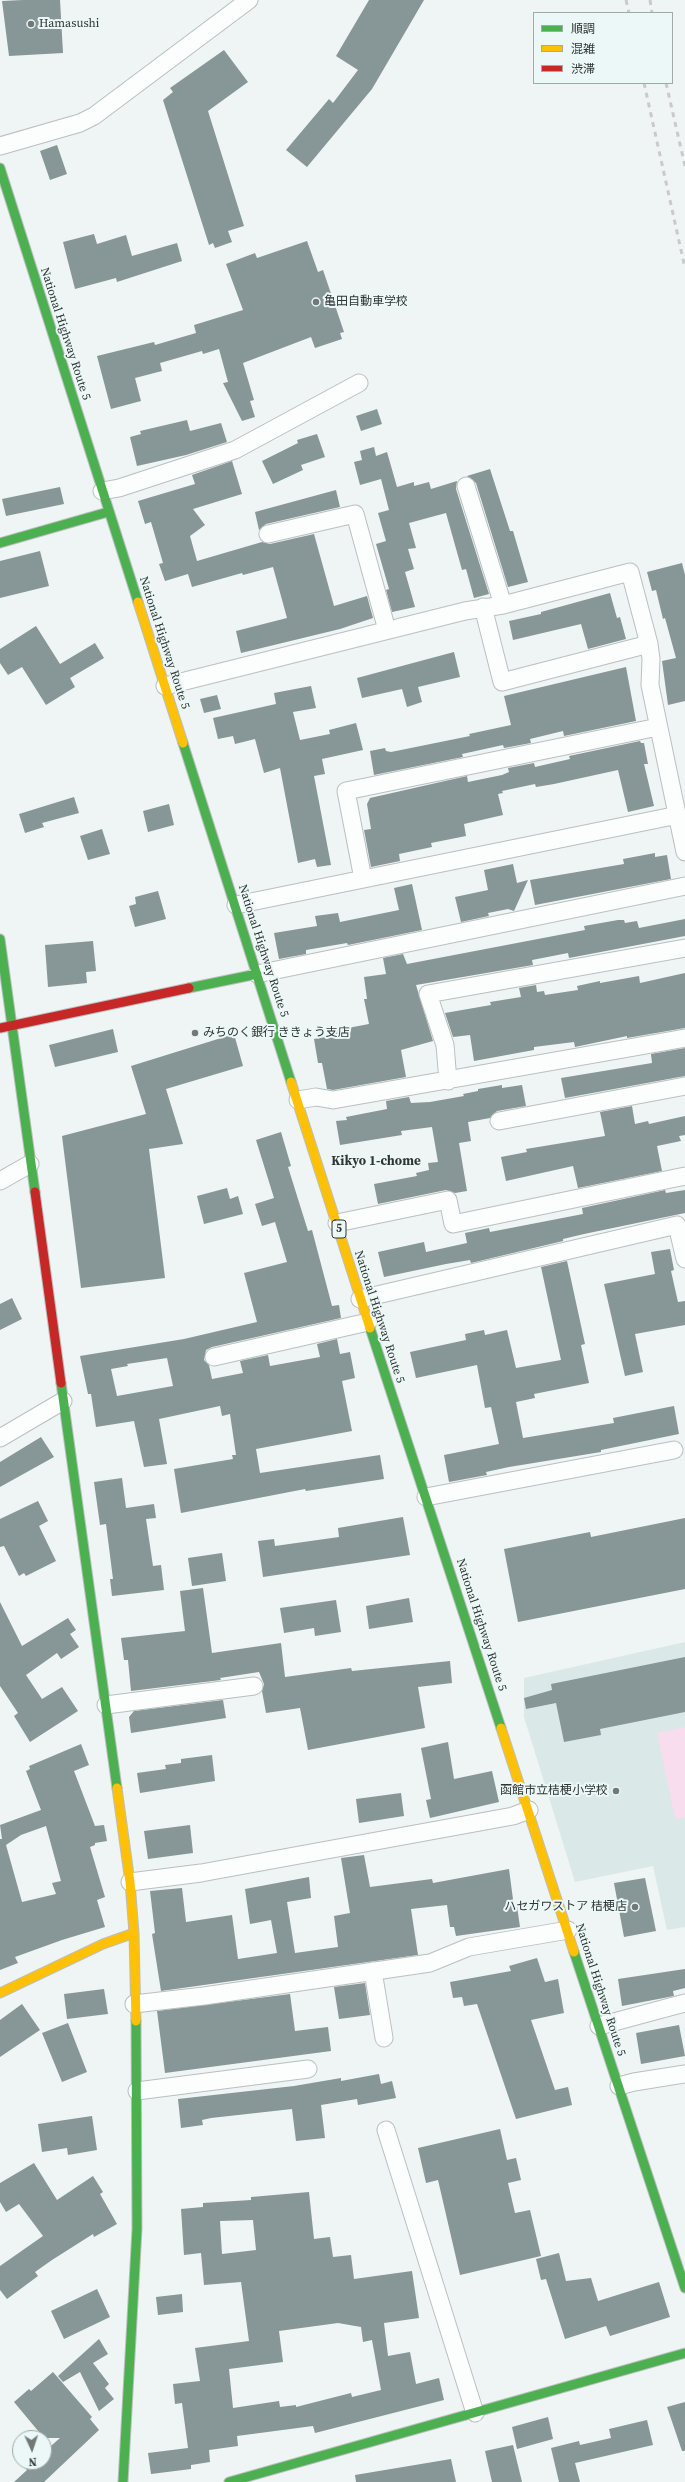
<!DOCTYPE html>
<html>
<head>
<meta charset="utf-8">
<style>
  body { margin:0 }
  #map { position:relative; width:685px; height:2482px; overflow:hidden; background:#eef5f4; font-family:"Source Serif 4","Noto Sans JP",serif }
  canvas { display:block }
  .legend { position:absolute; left:533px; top:12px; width:140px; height:72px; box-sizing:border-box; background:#ebf8f7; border:1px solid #a0aaa9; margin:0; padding:5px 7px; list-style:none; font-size:12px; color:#303534 }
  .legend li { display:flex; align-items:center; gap:8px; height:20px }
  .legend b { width:20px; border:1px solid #a0aaa9 }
  .north { position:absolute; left:12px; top:2430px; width:40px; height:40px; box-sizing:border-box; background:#ebf8f7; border:1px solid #a0aaa9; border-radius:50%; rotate:177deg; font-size:11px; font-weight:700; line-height:16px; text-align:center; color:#303534 }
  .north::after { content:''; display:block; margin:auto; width:14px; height:18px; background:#727877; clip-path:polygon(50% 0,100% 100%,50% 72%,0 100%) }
</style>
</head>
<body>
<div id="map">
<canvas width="685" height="2482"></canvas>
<ul class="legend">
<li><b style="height:5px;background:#4caf50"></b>順調</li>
<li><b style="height:5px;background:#ffc107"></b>混雑</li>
<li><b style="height:5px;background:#c62828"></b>渋滞</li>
</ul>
<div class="north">N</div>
</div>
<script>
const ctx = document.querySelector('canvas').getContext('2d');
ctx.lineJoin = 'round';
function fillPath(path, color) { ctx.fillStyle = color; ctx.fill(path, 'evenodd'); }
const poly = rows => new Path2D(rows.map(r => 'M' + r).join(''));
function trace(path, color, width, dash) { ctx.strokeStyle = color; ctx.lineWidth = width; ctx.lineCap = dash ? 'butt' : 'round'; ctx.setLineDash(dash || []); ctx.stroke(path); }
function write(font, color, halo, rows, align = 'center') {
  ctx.font = font + ' "Source Serif 4","Noto Sans JP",serif'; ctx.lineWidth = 4; ctx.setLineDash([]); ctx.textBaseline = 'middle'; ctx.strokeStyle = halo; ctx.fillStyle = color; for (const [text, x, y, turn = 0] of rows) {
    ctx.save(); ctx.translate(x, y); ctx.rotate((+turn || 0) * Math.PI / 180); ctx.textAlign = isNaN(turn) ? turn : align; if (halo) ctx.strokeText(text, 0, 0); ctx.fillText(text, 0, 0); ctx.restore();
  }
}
fillPath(poly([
  [685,1642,685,1927,667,1930,653,1866,575,1882,524,1717,524,1678]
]), '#dae9e8');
fillPath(poly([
  [685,1727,685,1818,675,1818,657,1733]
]), '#f7ddee');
fillPath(poly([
  [23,0,60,0,63,53,9,56,2,1],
  [369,0,424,0,372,89,307,167,286,150,329,99,333,103,358,70,336,56],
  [224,50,248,82,208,111,244,226,228,231,232,242,215,248,213,243,209,245,163,100,173,92,170,88],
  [57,145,67,174,50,180,40,151],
  [94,234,97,244,126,235,132,256,177,243,182,261,117,282,116,278,75,289,63,242],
  [307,241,318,272,323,270,344,332,340,333,342,339,315,348,311,337,243,363,254,400,250,401,255,417,242,421,223,383,228,382,219,349,203,354,202,351,160,363,162,371,135,378,141,401,111,409,97,356,154,342,155,345,196,333,194,325,243,310,226,264,255,253,257,258],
  [377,409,382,424,361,431,356,416],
  [187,420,190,431,221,423,227,442,186,455,137,466,130,437,141,434,140,431],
  [317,434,325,457,301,465,303,470,273,484,262,461,298,443,297,440],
  [374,447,376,456,387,452,397,487,414,482,414,486,429,482,431,489,457,481,456,489,489,594,474,598,466,569,462,570,446,513,409,523,416,548,408,549,414,569,405,572,415,607,392,612,386,590,389,589,376,544,386,541,378,513,389,510,381,479,360,485,354,462,362,460,360,451],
  [232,461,242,494,193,509,205,525,190,536,197,561,262,542,270,544,314,534,334,606,367,596,373,618,340,629,241,653,236,631,287,618,273,567,243,575,242,573,192,587,188,574,165,581,159,564,163,563,151,522,145,524,138,501,195,484,192,475],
  [490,469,510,531,513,531,528,582,508,587,476,483,467,476],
  [60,487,64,504,6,516,2,499],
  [336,490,340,507,266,524,259,530,255,512],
  [40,551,49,586,0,598,0,561],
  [682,563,685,575,685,701,668,705,662,661,676,658,665,618,663,619,656,590,652,591,647,572],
  [610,593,617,618,620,617,626,639,588,649,581,624,513,640,509,621,541,614,541,612],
  [36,626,60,664,95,643,104,658,70,678,75,687,46,705,22,667,8,675,0,663,0,649],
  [454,652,460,677,418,687,422,702,407,707,402,689,362,698,357,678],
  [626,667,636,721,564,736,563,731,530,739,531,743,504,748,503,745,462,754,463,757,374,775,370,751,385,748,386,751,391,752,470,736,469,734,511,725,504,696],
  [311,686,316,708,293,712,300,740,330,734,329,730,356,723,363,750,322,759,325,774,314,776,331,865,317,867,315,859,298,863,280,768,264,773,255,739,235,744,233,736,218,739,213,718,276,704,274,693],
  [217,695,221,709,204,713,200,699],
  [640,741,641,743,644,743,648,764,644,764,654,806,628,812,618,770,554,784,536,787,535,784,502,791,503,793,498,794,503,815,464,824,466,836,431,843,432,847,399,854,400,861,371,867,364,830,371,829,367,804,370,798,467,776,468,782,502,775,509,772,508,768,534,763,535,767,570,759,569,756],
  [74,797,79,813,42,823,44,827,25,833,19,814],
  [169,804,174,825,148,832,143,811],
  [102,829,110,854,88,860,80,836],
  [655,853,655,857,667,855,671,879,535,905,530,880,624,864,623,859],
  [513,864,517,883,528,880,514,911,508,909,488,913,489,916,461,922,455,897,488,890,484,870],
  [412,884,422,930,348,945,347,943,306,950,306,954,279,959,274,933,317,926,315,916,338,913,340,922,399,910,394,888],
  [158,891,166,919,135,927,129,906,136,904,135,897],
  [685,919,685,936,569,958,568,953,532,960,533,965,416,985,433,1041,401,1050,406,1077,333,1090,327,1089,322,1063,318,1063,314,1039,332,1036,332,1031,369,1024,364,999,367,999,364,977,386,974,383,958,403,954,407,964,585,930,584,926,618,920,624,920,625,923,637,921,639,928],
  [93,941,96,971,86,972,87,983,48,987,45,945],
  [685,973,685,1028,627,1038,627,1036,575,1047,574,1042,534,1047,534,1050,474,1061,470,1035,453,1037,445,1013,491,1005,490,1002,521,997,519,988,536,985,537,992,544,991,545,995,578,990,577,986,600,981,600,983,639,976,640,983],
  [113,1029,118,1052,55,1067,49,1045],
  [234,1034,243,1066,166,1089,183,1144,149,1149,165,1278,81,1288,62,1136,146,1114,131,1066],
  [685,1048,685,1076,565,1098,561,1078,652,1063,651,1054],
  [502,1085,502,1088,522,1085,526,1106,497,1111,490,1118,468,1122,471,1141,459,1143,467,1191,455,1193,446,1190,378,1204,374,1184,417,1176,416,1173,429,1170,428,1163,438,1162,432,1127,401,1131,402,1135,340,1145,336,1121,347,1120,346,1117,387,1109,386,1101,409,1097,411,1103,430,1102,464,1096,463,1094,478,1091,478,1089],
  [632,1106,635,1124,648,1121,649,1124,685,1116,685,1135,679,1136,681,1141,657,1146,662,1171,578,1188,573,1166,506,1181,501,1157,527,1152,526,1149,605,1136,600,1112],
  [281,1132,291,1166,288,1167,308,1231,312,1230,332,1306,339,1305,341,1318,212,1347,206,1350,204,1360,209,1365,212,1379,243,1373,240,1361,268,1355,270,1366,320,1357,317,1344,337,1339,340,1354,350,1352,355,1378,342,1381,352,1431,256,1449,260,1473,380,1455,384,1479,306,1491,305,1489,181,1513,174,1469,233,1459,232,1455,236,1455,230,1414,222,1416,220,1406,159,1419,167,1464,144,1467,134,1421,96,1427,91,1394,88,1394,80,1356,184,1339,257,1322,244,1273,287,1262,275,1222,262,1226,255,1204,274,1198,256,1140],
  [167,1358,173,1386,117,1396,111,1369,128,1366,127,1364],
  [227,1188,230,1199,238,1196,243,1214,204,1224,197,1196],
  [665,1190,666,1193,685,1190,685,1213,584,1234,563,1239,563,1241,471,1263,470,1260,446,1264,384,1277,378,1252,424,1242,426,1252,467,1243,465,1233,489,1228,490,1232,583,1214,582,1208],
  [670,1249,674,1270,671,1271,678,1302,685,1301,685,1325,635,1334,643,1372,625,1376,604,1284,655,1274,651,1252],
  [567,1261,585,1344,581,1345,589,1383,534,1394,535,1398,516,1402,523,1438,614,1423,613,1418,674,1406,679,1434,601,1450,601,1452,509,1467,486,1472,487,1475,449,1482,444,1455,499,1444,491,1407,485,1408,477,1365,416,1378,410,1352,466,1340,465,1334,484,1330,485,1335,507,1330,516,1368,561,1360,541,1267],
  [12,1298,22,1319,0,1330,0,1304],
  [41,1437,54,1457,0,1487,0,1462],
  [122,1478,126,1508,154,1504,156,1518,146,1519,153,1566,161,1565,164,1590,112,1596,110,1579,113,1579,106,1524,100,1525,94,1482],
  [38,1501,48,1521,39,1526,56,1561,26,1576,24,1573,19,1576,4,1546,0,1547,0,1519],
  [403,1517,410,1555,263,1577,258,1541,274,1539,275,1546,339,1537,338,1528],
  [685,1518,685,1589,518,1622,504,1549,590,1532,591,1537],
  [222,1553,226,1581,192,1586,188,1558],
  [203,1588,212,1653,281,1643,285,1677,351,1668,352,1671,450,1661,452,1683,418,1687,425,1728,308,1750,300,1708,266,1713,262,1691,264,1684,259,1672,220,1678,221,1680,131,1691,128,1660,124,1660,121,1638,185,1631,180,1591],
  [409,1598,413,1622,369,1629,366,1606],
  [336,1600,341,1632,315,1636,314,1628,284,1633,280,1608],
  [0,1602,22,1646,68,1618,76,1630,70,1634,79,1647,61,1659,57,1653,26,1675,42,1699,62,1687,78,1711,30,1742,14,1716,18,1713,0,1686],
  [685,1657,685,1712,600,1729,601,1735,564,1742,556,1703,526,1709,524,1698,552,1690,551,1684],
  [223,1700,226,1718,131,1733,129,1717,134,1711],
  [448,1742,454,1779,492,1771,499,1802,430,1818,426,1800,431,1799,421,1748],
  [81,1744,89,1765,74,1771,95,1826,104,1825,107,1841,95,1843,95,1845,90,1847,105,1897,97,1900,105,1927,62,1940,15,1957,18,1963,0,1970,0,1839,2,1839,0,1825,41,1810,26,1771,30,1769,29,1766],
  [46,1826,61,1881,52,1883,56,1894,22,1902,6,1845,21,1835],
  [212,1755,215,1781,140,1793,137,1773,166,1769,165,1765,181,1763,181,1759],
  [401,1793,404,1816,359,1823,356,1799],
  [190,1825,193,1853,148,1859,144,1831],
  [364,1855,370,1887,432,1879,433,1883,509,1869,514,1907,517,1906,520,1927,456,1936,454,1927,450,1927,447,1905,411,1909,418,1955,161,1991,152,1934,155,1933,150,1891,182,1888,186,1922,232,1915,238,1959,277,1953,271,1920,250,1924,245,1889,309,1877,311,1898,287,1902,295,1953,338,1947,334,1916,350,1913,341,1858],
  [645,1878,656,1931,624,1937,614,1883],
  [537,1958,545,1982,558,1979,564,2013,531,2020,555,2090,568,2087,572,2105,516,2119,477,2004,464,2006,462,1997,453,1998,450,1982,511,1971,509,1966],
  [685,1969,685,1988,673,1991,674,1996,622,2006,618,1979],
  [365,1983,370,2015,339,2019,334,1987],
  [104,1989,108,2014,67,2019,64,1994],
  [290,1994,295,2031,328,2027,331,2051,165,2073,157,2011],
  [22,2004,40,2030,0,2057,0,2020],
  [68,2023,87,2072,62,2082,42,2033],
  [679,2025,685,2056,641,2064,636,2033],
  [379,2074,381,2084,392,2081,396,2098,358,2105,357,2099,321,2105,325,2138,296,2141,292,2109,211,2118,202,2120,203,2125,181,2128,178,2099,294,2086,341,2078,341,2081],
  [92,2116,97,2150,68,2155,67,2148,42,2152,38,2124],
  [500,2129,507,2160,516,2158,521,2180,508,2183,515,2213,530,2210,541,2256,460,2275,438,2180,426,2183,418,2148],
  [34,2163,57,2200,93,2176,103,2192,100,2194,117,2224,94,2237,93,2234,52,2260,35,2272,38,2276,7,2299,0,2290,0,2266,43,2236,19,2204,6,2212,0,2202,0,2183],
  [309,2192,314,2239,330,2237,333,2257,351,2255,354,2279,412,2271,419,2318,384,2323,388,2356,410,2352,416,2384,439,2378,444,2400,315,2433,313,2426,237,2436,238,2446,209,2450,210,2462,191,2465,191,2469,151,2474,148,2453,188,2448,182,2403,175,2404,173,2384,200,2381,195,2348,249,2341,241,2282,204,2285,201,2253,184,2255,181,2209,203,2207,203,2203,251,2200,251,2197],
  [253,2220,256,2250,222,2254,220,2221],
  [338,2323,361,2327,363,2342,372,2340,381,2390,352,2397,351,2393,296,2407,296,2405,280,2407,279,2401,233,2408,229,2369,283,2362,279,2331],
  [559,2253,566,2281,591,2278,598,2301,659,2282,670,2317,610,2336,606,2326,565,2339,546,2279,541,2280,536,2259],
  [97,2289,110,2317,64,2339,51,2311],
  [182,2294,183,2312,158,2315,156,2297],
  [99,2339,108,2354,93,2363,109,2384,105,2388,114,2399,99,2411,80,2372,63,2382,58,2376],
  [53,2372,92,2417,90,2419,99,2430,44,2482,14,2482,27,2470,25,2468,32,2462,44,2462,44,2452,60,2438,44,2438,14,2402,29,2389,31,2391],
  [685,2402,685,2451,682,2451,667,2407],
  [548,2417,553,2439,517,2449,512,2427],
  [647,2420,653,2445,575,2463,580,2482,559,2482,551,2448,579,2441,580,2445,611,2438,609,2429],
  [513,2445,522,2482,492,2482,485,2451],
  [451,2459,456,2482,356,2482,355,2475]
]), '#879696');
const street = poly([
  [0,146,80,123,94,116,249,0],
  [466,486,503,605],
  [102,491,119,488,235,450,359,383],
  [268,534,355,514,387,630],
  [483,607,502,682,649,644],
  [165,686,465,611,503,605,630,572,649,644,651,659,650,685,685,852],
  [363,879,346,791,658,727],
  [236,905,678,815],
  [257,974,685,886],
  [448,1081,445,1045,428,994,685,948],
  [298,1100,316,1097,333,1100,685,1038],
  [499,1121,685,1086],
  [0,1181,30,1164],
  [337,1223,448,1200,453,1224,685,1176],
  [360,1299,677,1225,685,1259],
  [214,1357,368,1322],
  [0,1438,63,1401],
  [426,1497,674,1450],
  [106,1705,254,1686],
  [130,1882,201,1873,513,1816,529,1810],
  [373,1971,384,2038],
  [134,2004,204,1996,430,1963,469,1947,568,1930],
  [599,2026,685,2003],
  [619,2086,634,2082,685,2074],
  [137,2091,308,2069],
  [386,2130,475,2413]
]);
const fast = poly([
  [0,168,138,602],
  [0,543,108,512],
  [183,743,291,1082],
  [0,939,35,1192],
  [189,988,257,974],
  [370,1328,501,1728],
  [61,1383,117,1788],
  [574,1952,685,2288],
  [123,2482,137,2229,136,2021],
  [229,2482,685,2353]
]);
const slow = poly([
  [138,602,183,743],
  [291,1082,370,1328],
  [501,1728,574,1952],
  [117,1788,130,1882,134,1933,136,2021],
  [0,1993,103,1944,134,1933]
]);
const jam = poly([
  [0,1028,189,988],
  [35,1192,61,1383]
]);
trace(street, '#babfbf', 19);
trace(fast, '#babfbf', 11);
trace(slow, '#babfbf', 11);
trace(jam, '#babfbf', 11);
trace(street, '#fcfefd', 17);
trace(fast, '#4caf50', 9);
trace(slow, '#ffc107', 9);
trace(jam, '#c62828', 9);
trace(poly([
  [626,0,629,13],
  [650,0,652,13],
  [644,83,685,268],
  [666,83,685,166]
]), '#c9cbcb', 3, [5, 5]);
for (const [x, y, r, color] of [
  [31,24,4,"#727877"],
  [316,302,4,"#727877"],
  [195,1033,4,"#727877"],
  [616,1791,4,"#727877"],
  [635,1907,4,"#727877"]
]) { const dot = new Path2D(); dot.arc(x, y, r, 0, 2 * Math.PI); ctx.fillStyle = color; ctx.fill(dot); trace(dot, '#ebf8f7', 1.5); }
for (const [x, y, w] of [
  [339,1229,14]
]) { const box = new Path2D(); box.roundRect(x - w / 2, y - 9, w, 18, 3); ctx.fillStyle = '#ebf8f7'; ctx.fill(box); trace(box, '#303534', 1); }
write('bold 11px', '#303534', null, [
  ["5",339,1229]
]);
write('12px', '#303534', '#ebf8f7', [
  ["Hamasushi",39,24],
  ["亀田自動車学校",324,302],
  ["みちのく銀行 ききょう支店",203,1033],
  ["函館市立桔梗小学校",608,1791,"right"],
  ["ハセガワストア 桔梗店",627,1907,"right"]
], 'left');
write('12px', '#303534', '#ebf8f7', [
  ["National Highway Route 5",65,334,72],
  ["National Highway Route 5",164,643,72],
  ["National Highway Route 5",263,951,72],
  ["National Highway Route 5",379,1317,72],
  ["National Highway Route 5",481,1625,72],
  ["National Highway Route 5",600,1990,72]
]);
write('bold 13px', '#303534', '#ebf8f7', [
  ["Kikyo 1-chome",376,1162]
]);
</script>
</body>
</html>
